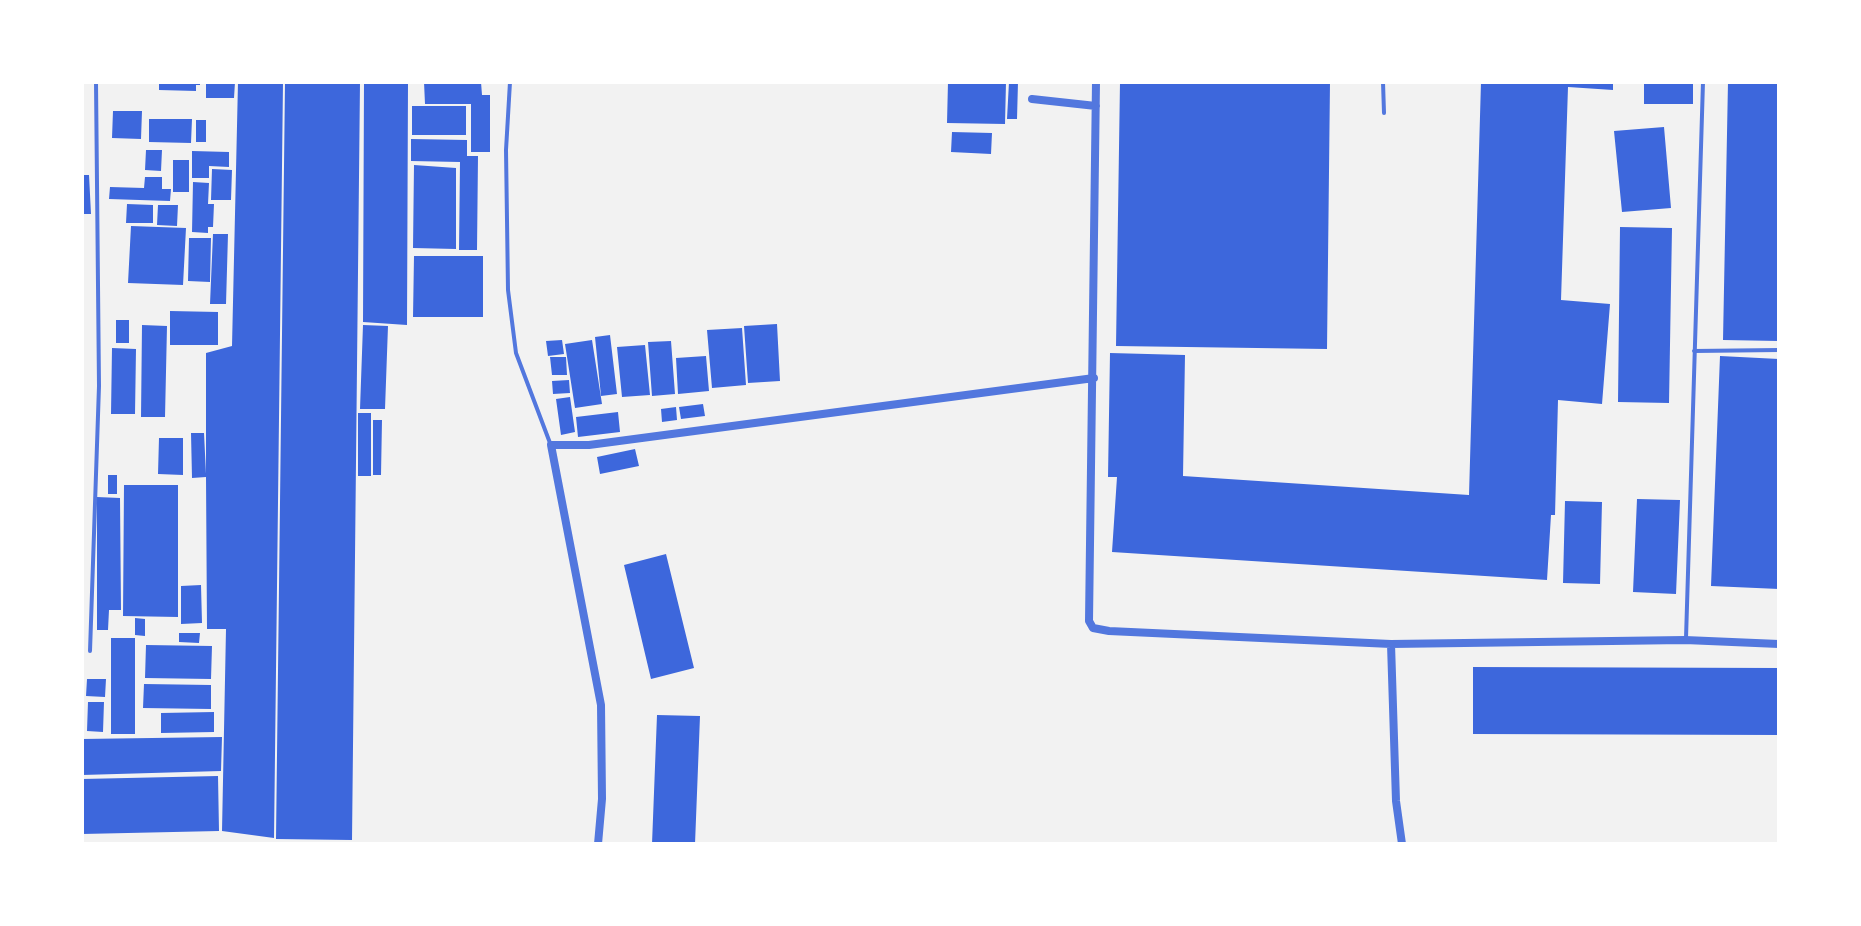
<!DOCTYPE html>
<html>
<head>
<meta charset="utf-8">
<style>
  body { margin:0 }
  #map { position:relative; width:1861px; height:926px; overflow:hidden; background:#f2f2f2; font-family:Quicksand,sans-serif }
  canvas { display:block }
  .frame { position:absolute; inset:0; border:84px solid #fff; pointer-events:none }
</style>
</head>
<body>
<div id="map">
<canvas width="1861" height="926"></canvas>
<div class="frame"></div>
</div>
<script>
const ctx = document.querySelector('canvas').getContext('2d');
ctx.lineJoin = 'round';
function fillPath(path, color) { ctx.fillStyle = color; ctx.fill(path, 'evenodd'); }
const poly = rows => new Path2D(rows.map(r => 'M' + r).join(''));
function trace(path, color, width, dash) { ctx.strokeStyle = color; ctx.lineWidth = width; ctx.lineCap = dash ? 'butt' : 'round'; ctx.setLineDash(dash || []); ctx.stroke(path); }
fillPath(poly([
  [159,82,200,82,200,85,196,85,196,91,159,90],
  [206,82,235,82,234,98,206,98],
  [238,82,283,82,274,838,222,831,226,629,207,629,206,477,192,478,191,433,204,433,206,474,206,353,232,346],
  [285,82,360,82,352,840,276,839],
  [364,82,408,82,407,325,363,322],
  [424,82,481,82,482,95,490,95,490,152,471,152,471,104,425,104],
  [948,82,1006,82,1005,124,947,123],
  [1009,82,1018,82,1017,119,1007,119],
  [1120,82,1330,82,1327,349,1116,346],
  [1481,82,1613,82,1613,90,1568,87,1561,300,1610,304,1602,404,1558,400,1555,515,1551,515,1547,580,1112,552,1117,477,1108,477,1110,353,1185,355,1183,476,1469,495],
  [1644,82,1693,82,1693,104,1644,104],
  [1728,82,1779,82,1779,341,1723,340],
  [412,106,466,106,466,135,412,135],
  [113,111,142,111,141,139,112,138],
  [149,119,192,119,191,143,149,142],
  [196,120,206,120,206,142,196,142],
  [1664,127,1671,208,1622,212,1614,131],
  [952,132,992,133,991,154,951,152],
  [411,139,467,140,467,156,478,156,477,250,459,250,460,162,411,161],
  [146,150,162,150,161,171,145,170],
  [192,151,229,152,229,167,209,166,209,178,192,178],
  [173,160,189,160,189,192,173,192],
  [414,165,456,168,456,249,413,248],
  [212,169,232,170,231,200,211,200],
  [82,175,89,175,91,214,82,214],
  [145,177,162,177,162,189,171,189,170,201,109,199,110,187,144,188],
  [193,182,209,183,208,204,214,204,213,227,208,227,208,233,192,232],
  [127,204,153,205,153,223,126,223],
  [158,205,178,205,177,226,157,225],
  [131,226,186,228,183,285,128,283],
  [1620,227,1672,228,1669,403,1618,402],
  [213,234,228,234,226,304,210,304],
  [189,238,211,238,210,282,188,281],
  [414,256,483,256,483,317,413,317],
  [170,311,218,312,218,345,170,345],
  [116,320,129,320,129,343,116,343],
  [777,324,780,381,748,383,744,326],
  [142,325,167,326,165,417,141,417],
  [363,325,388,326,385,409,360,409],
  [742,328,746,385,712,388,707,330],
  [610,335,617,394,601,396,595,337],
  [562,340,564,354,548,356,546,341],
  [592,340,602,404,575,408,565,344],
  [671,341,675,394,652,396,648,342],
  [645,345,650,395,622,397,617,347],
  [112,348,136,349,135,414,111,414],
  [706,356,709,391,678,394,676,358],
  [1720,356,1779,359,1779,589,1711,586],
  [550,357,566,357,567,375,552,375],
  [569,380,570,393,553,394,552,381],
  [570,397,575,432,561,435,556,399],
  [703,404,705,416,681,419,679,407],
  [676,407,677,420,662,422,661,409],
  [618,412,620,432,578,437,576,417],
  [358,413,371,413,371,476,358,476],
  [373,420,382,420,381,475,373,475],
  [159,438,183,438,183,475,158,474],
  [635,449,639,466,600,474,597,457],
  [108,475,117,475,117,494,108,494],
  [124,485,178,485,178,617,123,616],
  [97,497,120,498,121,610,109,610,108,630,97,630],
  [1637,499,1680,500,1676,594,1633,592],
  [1565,501,1602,502,1600,584,1563,583],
  [666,554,694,668,651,679,624,565],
  [201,585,202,623,181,624,181,586],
  [135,618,145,619,145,636,135,635],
  [179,633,200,633,199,643,179,642],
  [111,638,135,638,135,734,111,734],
  [146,645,212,646,211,679,145,678],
  [1473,667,1779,668,1779,735,1473,734],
  [87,679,106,679,105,697,86,696],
  [144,684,211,685,211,709,143,708],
  [88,702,104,702,103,732,87,731],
  [214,712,214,732,161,733,161,713],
  [657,715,700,716,695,844,652,844],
  [222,737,221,771,82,775,82,739],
  [218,776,219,831,82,834,82,779]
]), '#3d67dc');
trace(poly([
  [510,82,506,150,508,290,516,353,550,443],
  [1383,82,1384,113],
  [1694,351,1779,350],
  [1686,638,1703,82],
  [90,651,99,386,96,82]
]), '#5277de', 4);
trace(poly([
  [1096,82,1089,621,1093,628,1109,631,1391,644,1685,640,1779,644],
  [1032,99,1096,106],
  [1391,644,1396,801,1402,844],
  [598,844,602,799,601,705,551,445,589,445,1094,378]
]), '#5277de', 8);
</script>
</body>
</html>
